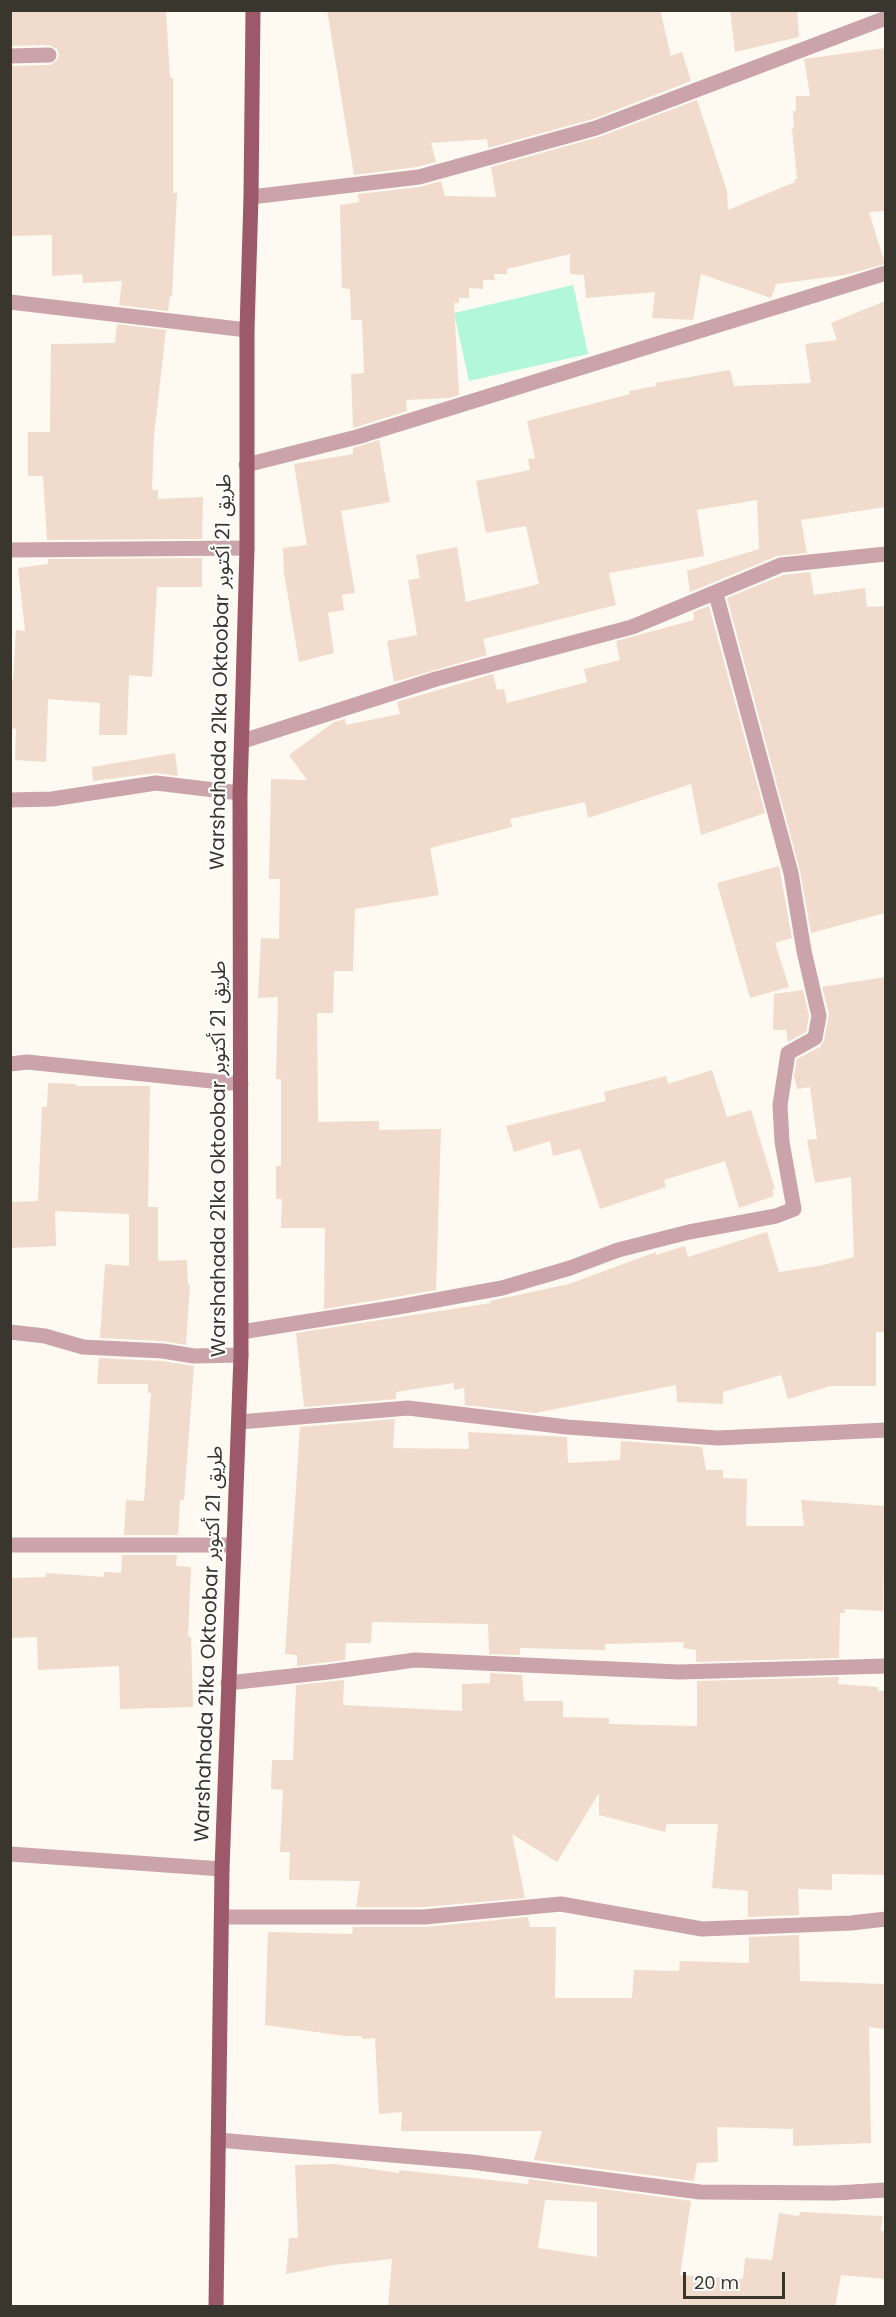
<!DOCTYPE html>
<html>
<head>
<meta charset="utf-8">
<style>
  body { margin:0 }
  #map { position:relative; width:896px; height:2317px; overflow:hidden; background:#fefaf1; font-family:Poppins,sans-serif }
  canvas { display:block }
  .frame { position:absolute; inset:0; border:12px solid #39362d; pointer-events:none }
  .scale { position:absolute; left:683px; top:2272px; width:102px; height:27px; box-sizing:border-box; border:3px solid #39362d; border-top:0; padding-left:8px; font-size:18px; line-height:21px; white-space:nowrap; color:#39362d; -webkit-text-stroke:4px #fff; paint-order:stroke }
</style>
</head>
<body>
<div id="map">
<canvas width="896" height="2317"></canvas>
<div class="frame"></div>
<div class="scale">20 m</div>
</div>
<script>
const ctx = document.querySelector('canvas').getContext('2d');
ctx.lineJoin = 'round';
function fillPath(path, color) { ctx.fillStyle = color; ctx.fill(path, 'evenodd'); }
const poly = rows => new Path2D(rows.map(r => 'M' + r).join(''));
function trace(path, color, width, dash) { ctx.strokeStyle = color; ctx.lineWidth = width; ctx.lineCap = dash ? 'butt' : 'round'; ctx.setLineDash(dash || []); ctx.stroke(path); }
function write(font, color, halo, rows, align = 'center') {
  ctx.font = font + ' Poppins,"Noto Sans Arabic",sans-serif'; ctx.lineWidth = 4.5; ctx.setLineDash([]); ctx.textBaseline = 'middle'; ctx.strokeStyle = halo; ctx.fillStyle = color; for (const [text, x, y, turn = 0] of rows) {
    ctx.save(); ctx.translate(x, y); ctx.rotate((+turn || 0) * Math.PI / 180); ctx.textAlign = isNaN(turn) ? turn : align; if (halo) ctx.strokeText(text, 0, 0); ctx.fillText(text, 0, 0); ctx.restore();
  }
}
fillPath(poly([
  [573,285,588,354,469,381,454,313]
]), '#b2f7d7');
fillPath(poly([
  [10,10,166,10,170,78,173,78,173,193,177,193,172,296,170,296,168,311,119,305,122,281,83,283,82,274,52,276,52,235,10,236,10,66,50,65,57,60,59,55,57,49,49,45,10,46],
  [327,10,660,10,671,56,682,52,691,81,593,119,488,148,487,139,431,143,436,162,417,167,354,175],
  [730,10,797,10,799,37,735,52],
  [885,48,885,211,869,212,885,264,845,275,776,284,771,298,701,274,693,320,652,318,655,292,586,298,584,275,570,274,570,254,507,269,507,274,494,274,495,280,483,280,483,289,469,288,469,298,459,298,459,303,454,303,459,395,449,398,406,400,407,411,353,428,351,374,364,373,362,320,351,320,350,289,342,288,340,205,359,202,358,194,420,187,441,181,445,196,496,197,491,167,599,137,697,100,727,191,728,210,795,182,794,180,797,179,792,128,794,128,793,111,796,111,796,96,810,96,804,59],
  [885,301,885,507,801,520,807,553,777,556,690,592,687,571,759,549,757,500,697,510,704,556,609,573,616,605,483,639,487,655,394,682,387,641,417,635,408,580,420,578,416,555,457,547,466,602,539,584,526,526,486,533,476,481,530,470,528,459,535,458,527,421,630,394,629,391,656,386,655,383,730,370,734,386,811,383,805,344,837,340,831,323],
  [117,324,166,330,154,436,152,490,158,490,158,499,203,497,202,539,47,540,43,476,28,476,28,432,50,432,51,344,115,343],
  [379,440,390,502,341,511,355,593,342,595,344,610,328,613,334,653,299,662,284,573,283,548,307,545,294,464,353,454,353,448],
  [202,558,202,587,157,587,152,677,129,675,127,735,99,735,100,703,48,699,46,762,15,760,16,729,10,728,10,680,13,680,16,630,25,631,18,568,48,564,48,559],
  [810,572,814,595,865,588,867,607,885,606,885,913,811,933,800,871,727,598,783,575],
  [709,606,765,813,701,835,691,784,588,818,585,802,510,819,512,827,430,848,439,895,355,909,353,971,334,971,333,1013,317,1013,318,1122,379,1121,379,1130,441,1129,436,1290,324,1309,325,1228,281,1228,282,1199,276,1199,276,1166,281,1166,281,1079,276,1079,278,997,258,998,261,938,279,939,280,879,269,879,271,779,307,780,289,755,334,722,345,719,346,725,400,714,397,702,493,674,497,690,504,689,507,703,587,682,584,669,620,660,616,641,694,620,693,612],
  [175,753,178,776,155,773,93,781,92,767],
  [779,866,792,938,775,943,789,987,750,998,717,883],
  [885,977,885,1332,876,1332,876,1386,830,1386,788,1399,781,1375,723,1392,723,1404,677,1402,676,1385,535,1413,465,1405,464,1388,454,1390,454,1383,396,1392,396,1399,304,1407,296,1333,491,1303,490,1301,569,1284,656,1252,656,1255,685,1246,688,1257,767,1232,779,1272,819,1266,854,1257,851,1177,815,1183,807,1140,817,1139,810,1087,797,1089,794,1076,797,1059,820,1047,824,1040,829,1014,822,987],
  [803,990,809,1016,806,1032,788,1042,786,1030,773,1030,774,994],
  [712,1070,727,1117,751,1110,775,1189,772,1190,774,1196,739,1208,725,1161,664,1180,666,1187,600,1209,580,1149,553,1156,550,1141,514,1152,506,1126,606,1101,604,1092,666,1076,668,1084],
  [48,1083,76,1084,76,1086,150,1086,148,1207,158,1207,158,1261,187,1260,188,1285,190,1284,186,1345,163,1341,100,1338,105,1264,129,1266,129,1214,55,1211,56,1246,10,1248,10,1202,38,1201,42,1107,47,1107],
  [99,1358,162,1361,194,1366,184,1500,180,1500,178,1535,124,1535,126,1500,144,1501,151,1393,148,1393,148,1384,97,1384],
  [395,1419,393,1448,469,1449,468,1432,567,1437,568,1463,620,1460,621,1441,702,1447,706,1470,723,1470,723,1478,747,1479,746,1526,804,1526,801,1500,885,1506,883,1611,845,1609,845,1613,840,1613,839,1658,696,1662,696,1650,683,1648,684,1642,605,1644,605,1650,520,1648,520,1655,489,1654,488,1624,372,1622,371,1643,346,1643,345,1660,297,1666,297,1655,285,1654,300,1427],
  [122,1555,177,1555,176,1566,191,1567,188,1637,191,1637,193,1707,120,1709,119,1666,38,1670,37,1637,10,1638,10,1578,46,1577,46,1573,104,1577,104,1572,121,1573],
  [490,1673,522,1675,524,1701,563,1701,563,1717,609,1718,609,1724,697,1726,697,1681,839,1677,838,1684,878,1687,878,1691,885,1691,885,1875,832,1874,832,1890,798,1889,799,1915,748,1917,748,1891,712,1888,718,1824,667,1824,665,1832,599,1815,599,1793,557,1862,512,1834,525,1898,424,1907,356,1907,360,1881,289,1880,290,1852,280,1852,283,1790,271,1789,272,1760,293,1760,296,1685,344,1680,343,1705,462,1711,462,1684,490,1683],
  [528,1917,530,1927,556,1927,555,1998,632,1998,634,1970,679,1971,680,1961,749,1963,749,1937,799,1935,800,1981,885,1984,885,2029,869,2027,871,2143,793,2146,793,2129,717,2127,718,2162,697,2163,694,2181,534,2160,542,2131,401,2131,402,2112,379,2114,375,2038,362,2039,362,2036,345,2036,265,2025,268,1932,352,1934,353,1927,425,1927],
  [335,2164,399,2173,399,2170,528,2184,529,2179,691,2201,680,2275,743,2279,745,2258,772,2260,779,2213,799,2216,800,2212,883,2216,881,2231,885,2231,885,2279,841,2275,835,2307,388,2307,392,2259,333,2265,286,2274,289,2238,298,2238,295,2165],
  [545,2200,597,2202,597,2257,538,2248]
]), '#f1dbcd');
trace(poly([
  [10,56,49,55],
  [251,197,419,177,596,128,886,18],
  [10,302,247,330],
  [246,465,357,437,886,273],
  [10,550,247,548],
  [243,741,436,679,632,627,781,565,886,554],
  [10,800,52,799,156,783,240,793],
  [10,1064,27,1062,241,1084],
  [10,1332,45,1336,83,1347,163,1351,194,1356,241,1355],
  [241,1332,398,1307,502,1288,570,1268,618,1250,689,1232,776,1216,794,1209,782,1142,780,1105,788,1053,815,1038,819,1016,804,951,791,873,717,598,717,592],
  [239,1422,408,1408,567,1427,718,1438,886,1430],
  [10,1545,234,1545],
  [228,1683,328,1672,415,1660,679,1672,886,1666],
  [10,1854,222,1869],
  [222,1917,424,1917,561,1904,702,1929,851,1923,886,1919],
  [218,2140,472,2162,700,2192,835,2193,886,2190]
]), '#caa3ab', 15);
trace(poly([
  [216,2306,222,1869,241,1355,240,793,247,548,247,330,251,197,253,10]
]), '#9c596a', 15);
write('20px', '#39362d', '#fff', [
  ["Warshahada 21ka Oktoobar طريق 21 أكتوبر",222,672,-89],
  ["Warshahada 21ka Oktoobar طريق 21 أكتوبر",220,1159,-90],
  ["Warshahada 21ka Oktoobar طريق 21 أكتوبر",210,1644,-88]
]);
</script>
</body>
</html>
